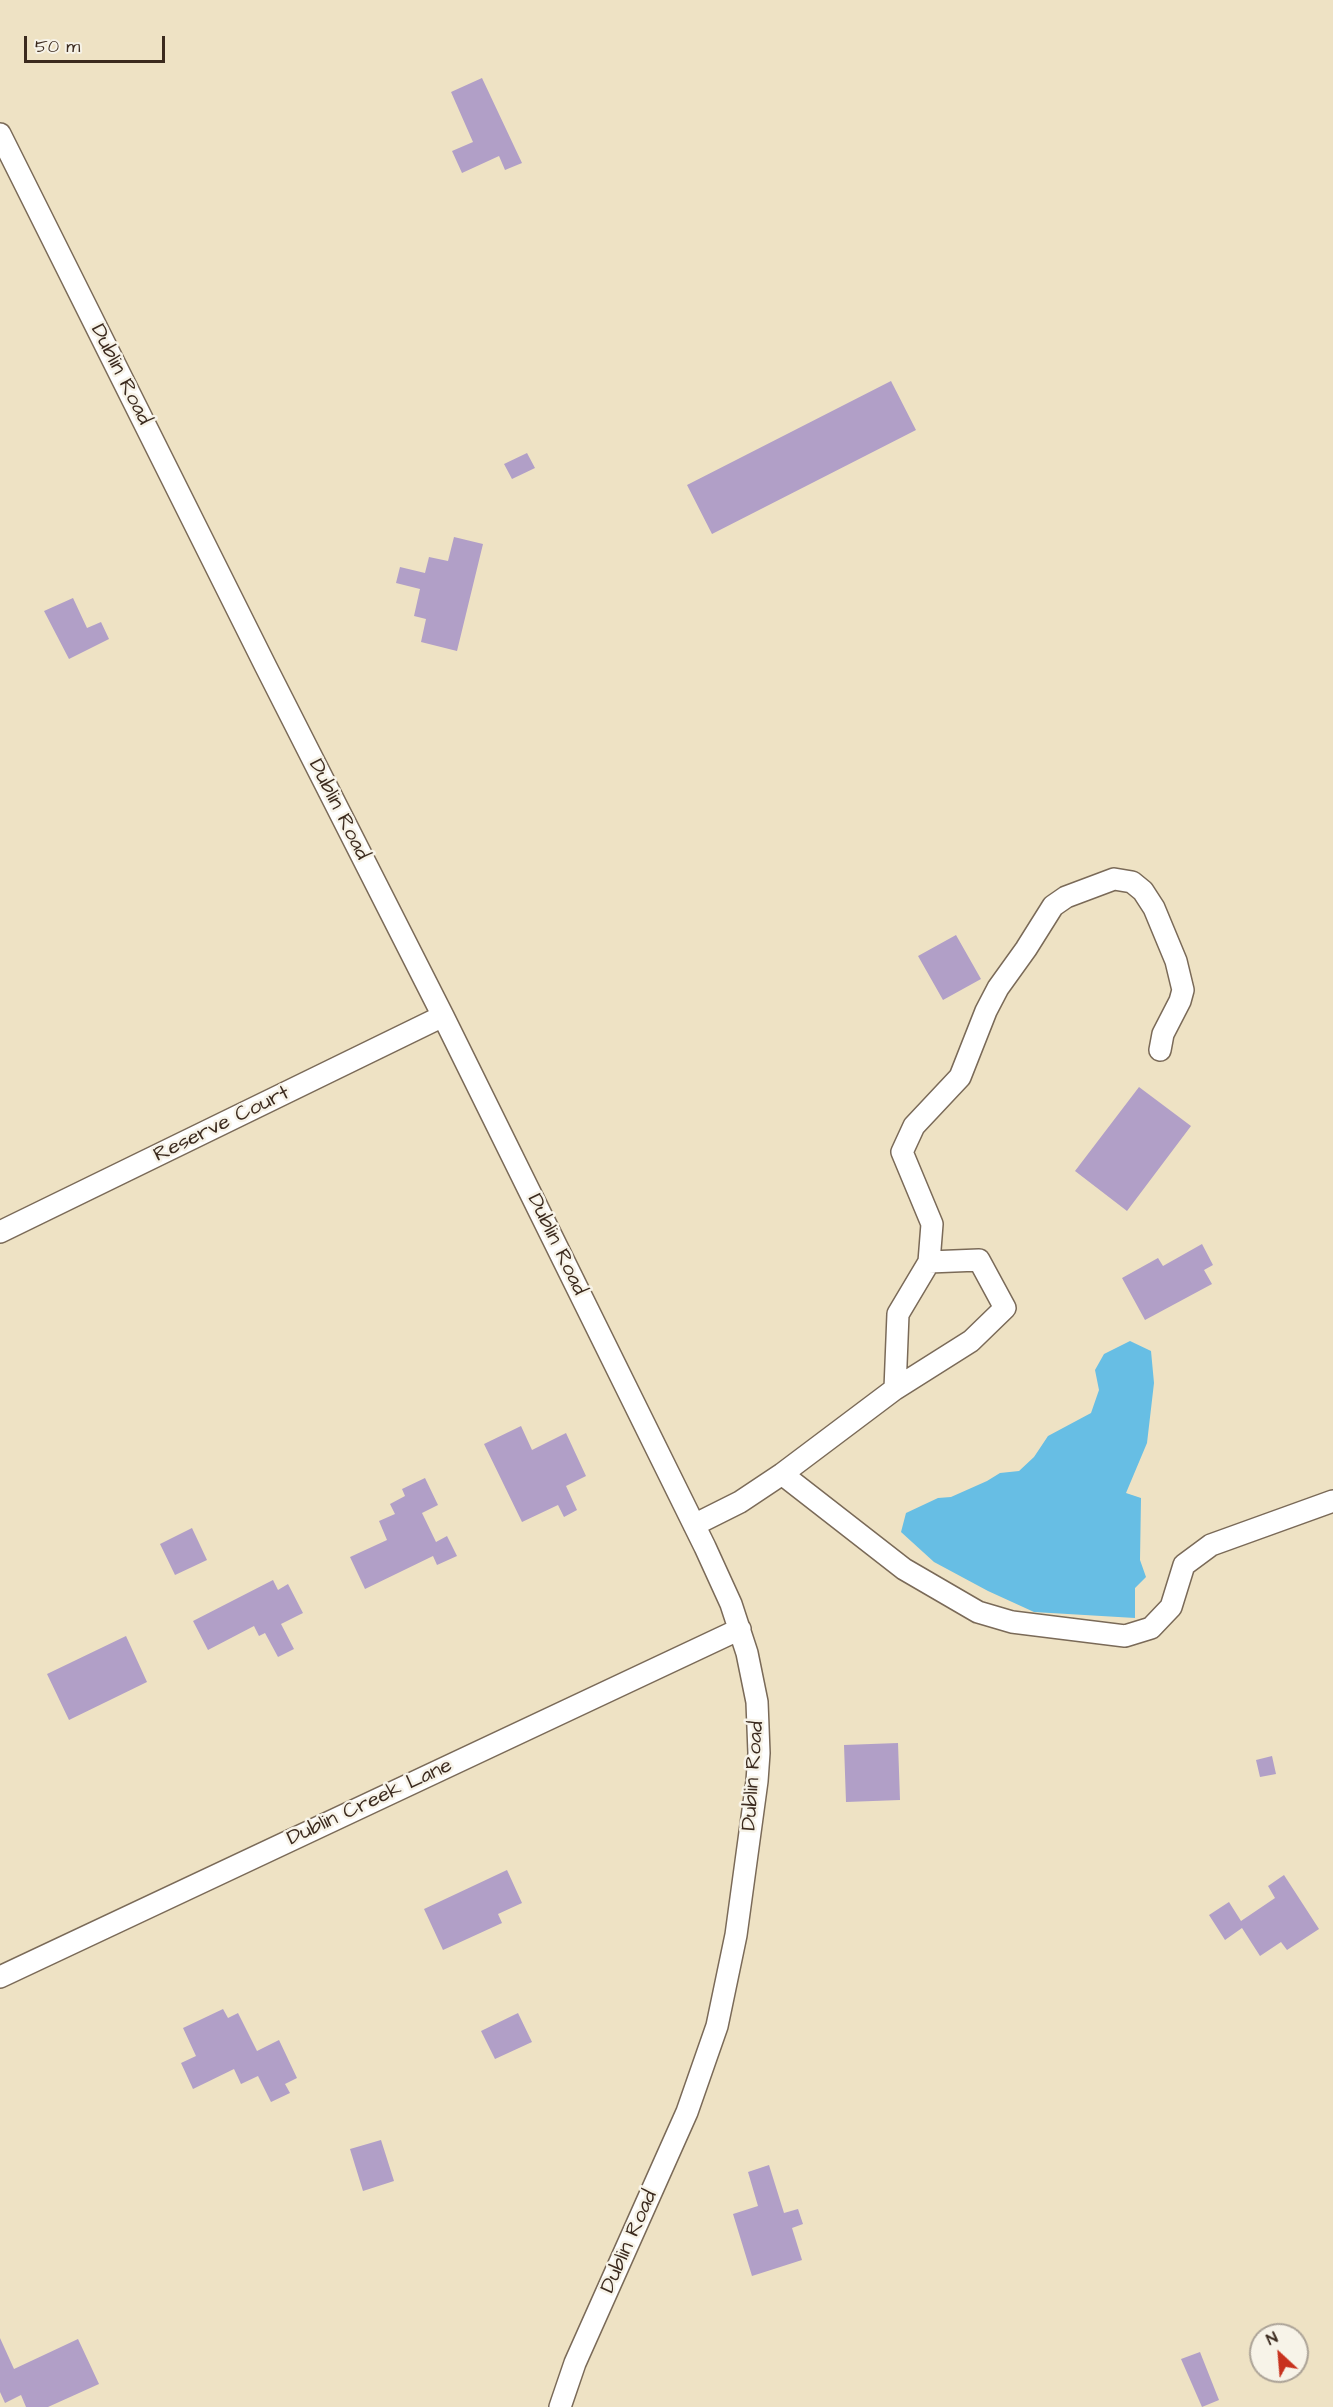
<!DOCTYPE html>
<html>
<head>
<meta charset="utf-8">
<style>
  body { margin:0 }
  #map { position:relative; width:1333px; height:2407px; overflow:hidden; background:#eee2c4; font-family:"Architects Daughter",sans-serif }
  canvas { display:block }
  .north { position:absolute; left:1249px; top:2323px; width:60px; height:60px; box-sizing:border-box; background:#f7f3e8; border:2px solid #aca397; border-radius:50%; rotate:334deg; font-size:16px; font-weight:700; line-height:24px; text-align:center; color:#3b2a1e }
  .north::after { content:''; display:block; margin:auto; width:21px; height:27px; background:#c8321e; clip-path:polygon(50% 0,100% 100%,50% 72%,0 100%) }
  .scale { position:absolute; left:24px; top:36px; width:141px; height:27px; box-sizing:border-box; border:3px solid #3b2a1e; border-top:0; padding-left:8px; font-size:18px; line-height:21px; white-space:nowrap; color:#3b2a1e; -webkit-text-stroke:4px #f7f3e8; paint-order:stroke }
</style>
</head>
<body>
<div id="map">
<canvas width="1333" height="2407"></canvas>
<div class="north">N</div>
<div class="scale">50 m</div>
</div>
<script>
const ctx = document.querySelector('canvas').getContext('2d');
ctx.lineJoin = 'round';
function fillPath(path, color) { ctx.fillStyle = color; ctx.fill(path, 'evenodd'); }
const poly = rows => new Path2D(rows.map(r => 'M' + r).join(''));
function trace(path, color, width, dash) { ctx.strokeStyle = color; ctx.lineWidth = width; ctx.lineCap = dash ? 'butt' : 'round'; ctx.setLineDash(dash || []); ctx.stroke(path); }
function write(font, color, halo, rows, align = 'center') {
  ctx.font = font + ' "Architects Daughter",sans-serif'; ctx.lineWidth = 5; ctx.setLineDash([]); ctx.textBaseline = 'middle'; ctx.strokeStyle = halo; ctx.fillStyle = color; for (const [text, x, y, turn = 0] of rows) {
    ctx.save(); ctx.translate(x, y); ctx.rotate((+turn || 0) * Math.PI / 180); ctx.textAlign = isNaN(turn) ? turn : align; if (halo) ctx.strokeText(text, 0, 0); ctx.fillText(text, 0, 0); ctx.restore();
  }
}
fillPath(poly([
  [1130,1341,1151,1351,1154,1383,1147,1443,1126,1493,1141,1498,1140,1560,1146,1577,1135,1588,1135,1618,1034,1612,988,1591,934,1562,901,1532,906,1513,938,1498,951,1497,987,1481,1000,1473,1019,1471,1034,1457,1048,1436,1091,1413,1099,1390,1095,1370,1104,1354]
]), '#67bee4');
fillPath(poly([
  [482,78,522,163,505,170,499,156,462,173,452,151,473,142,451,92],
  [891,381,916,430,712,534,687,485],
  [527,453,535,468,512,479,504,464],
  [454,537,483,544,457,651,421,642,426,619,414,616,420,589,396,583,400,567,425,573,429,557,448,561],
  [73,598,87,628,101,622,109,639,69,659,44,611],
  [956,935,981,979,943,1000,918,956],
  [1139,1087,1191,1126,1127,1211,1075,1171],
  [1202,1244,1213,1265,1204,1270,1212,1284,1145,1320,1122,1278,1158,1258,1163,1266],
  [521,1426,532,1450,566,1433,586,1476,566,1486,577,1510,564,1517,558,1505,522,1522,484,1444],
  [425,1478,438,1505,422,1513,436,1542,447,1536,457,1556,437,1565,433,1556,365,1589,350,1557,387,1540,379,1521,395,1514,390,1504,405,1496,402,1489],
  [192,1528,207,1560,175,1575,160,1544],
  [273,1580,278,1590,288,1584,303,1613,281,1624,294,1649,278,1657,265,1633,259,1636,254,1626,208,1650,193,1621],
  [126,1636,147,1682,69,1720,47,1674],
  [898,1743,900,1800,846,1802,844,1745],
  [1272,1756,1276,1774,1260,1777,1256,1760],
  [507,1870,522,1903,498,1914,502,1923,443,1950,424,1909],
  [1284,1875,1319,1929,1287,1950,1281,1942,1260,1956,1242,1928,1225,1940,1209,1915,1229,1902,1241,1921,1275,1898,1268,1886],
  [223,2009,228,2018,238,2013,257,2051,279,2040,297,2078,285,2084,290,2093,271,2102,258,2076,241,2084,234,2069,193,2089,181,2063,196,2056,183,2028],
  [518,2013,532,2042,495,2059,481,2031],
  [381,2140,394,2181,363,2191,350,2149],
  [769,2165,784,2213,798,2209,803,2224,792,2228,802,2260,752,2276,733,2214,758,2206,748,2172],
  [0,2338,14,2369,78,2339,99,2384,48,2407,26,2407,21,2395,5,2403,0,2392],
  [1200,2352,1219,2400,1202,2407,1181,2359]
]), '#b19fc7');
const minor = poly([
  [0,134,266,667,443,1016,705,1547,731,1604,747,1653,757,1702,759,1753,757,1781,736,1935,717,2026,687,2112,575,2363,560,2407],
  [0,1232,443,1016],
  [895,1389,971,1341,1005,1308,979,1260,929,1262],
  [782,1474,904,1569,978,1612,1012,1622,1125,1636,1151,1628,1171,1607,1184,1565,1211,1545,1333,1501],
  [694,1525,740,1502,782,1474,895,1389,898,1314,929,1262,932,1224,902,1152,914,1126,960,1077,986,1011,998,988,1026,949,1053,906,1066,897,1114,879,1132,882,1143,891,1154,908,1176,961,1183,990,1180,1001,1163,1034,1160,1050],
  [0,1977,740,1629]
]);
trace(minor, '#7a6a58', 24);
trace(minor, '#fff', 21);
write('21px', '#3b2a1e', '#f7f3e8', [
  ["Dublin Road",120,375,63],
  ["Dublin Road",338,810,63],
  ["Reserve Court",222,1125,-26],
  ["Dublin Road",556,1245,64],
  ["Dublin Road",754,1776,-86],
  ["Dublin Creek Lane",370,1803,-25],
  ["Dublin Road",630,2242,-66]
]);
</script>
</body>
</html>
